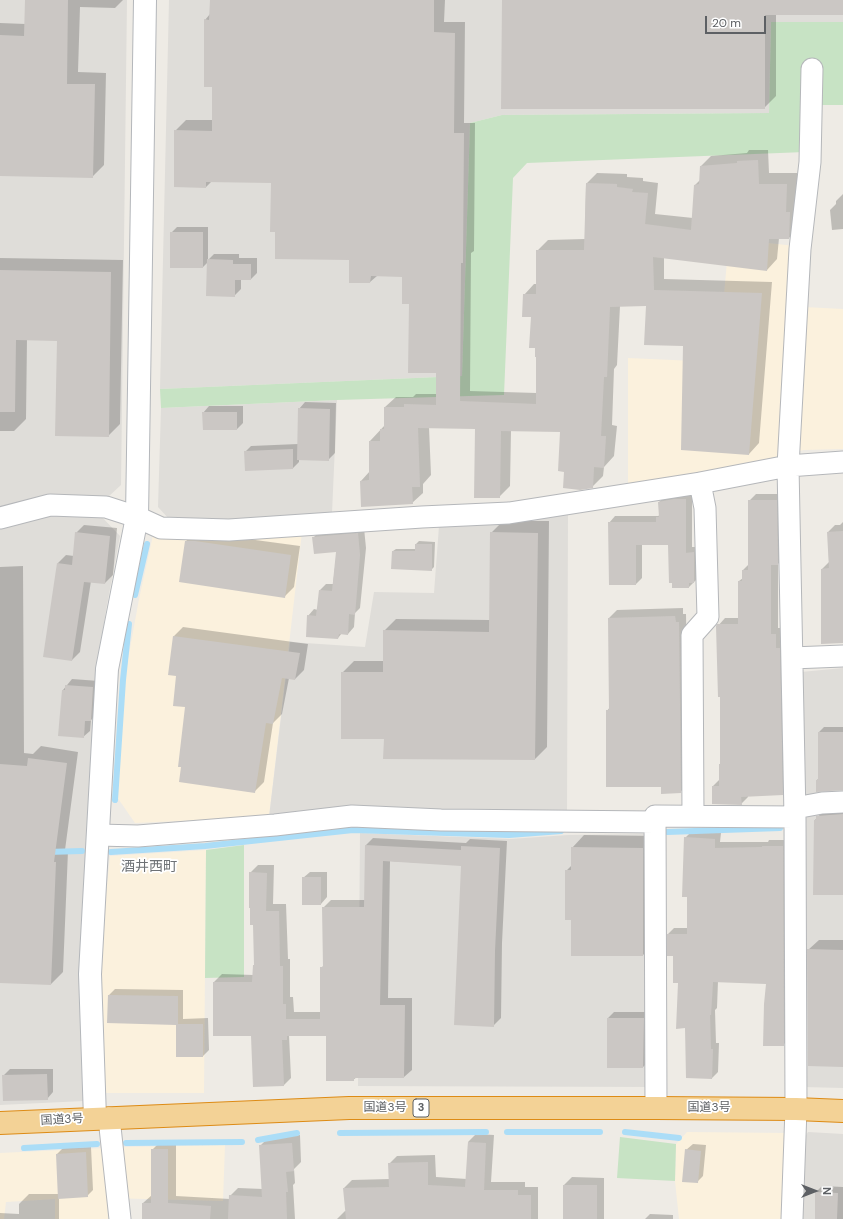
<!DOCTYPE html>
<html>
<head>
<meta charset="utf-8">
<style>
  body { margin:0 }
  #map { position:relative; width:843px; height:1219px; overflow:hidden; background:#eeebe5; font-family:"DM Sans",sans-serif }
  canvas { display:block }
  .north { position:absolute; left:795px; top:1171px; width:40px; height:40px; -webkit-text-stroke:3px #fff; paint-order:stroke; rotate:90deg; font-size:11px; font-weight:700; line-height:16px; text-align:center; color:#5d6064 }
  .north::after { content:''; display:block; margin:auto; width:14px; height:18px; background:#5d6064; clip-path:polygon(50% 0,100% 100%,50% 72%,0 100%) }
  .scale { position:absolute; left:705px; top:16px; width:61px; height:18px; box-sizing:border-box; border:2px solid #5d6064; border-top:0; padding-left:5px; font-size:12px; line-height:14px; white-space:nowrap; color:#5d6064; -webkit-text-stroke:3px #fff; paint-order:stroke }
</style>
</head>
<body>
<div id="map">
<canvas width="843" height="1219"></canvas>
<div class="north">N</div>
<div class="scale">20 m</div>
</div>
<script>
const ctx = document.querySelector('canvas').getContext('2d');
ctx.lineJoin = 'round';
function fillPath(path, color) { ctx.fillStyle = color; ctx.fill(path, 'evenodd'); }
const poly = rows => new Path2D(rows.map(r => 'M' + r).join(''));
function trace(path, color, width, dash) { ctx.strokeStyle = color; ctx.lineWidth = width; ctx.lineCap = dash ? 'butt' : 'round'; ctx.setLineDash(dash || []); ctx.stroke(path); }
function write(font, color, halo, rows, align = 'center') {
  ctx.font = font + ' "DM Sans","Noto Sans JP",sans-serif'; ctx.lineWidth = 3.5; ctx.setLineDash([]); ctx.textBaseline = 'middle'; ctx.strokeStyle = halo; ctx.fillStyle = color; for (const [text, x, y, turn = 0] of rows) {
    ctx.save(); ctx.translate(x, y); ctx.rotate((+turn || 0) * Math.PI / 180); ctx.textAlign = isNaN(turn) ? turn : align; if (halo) ctx.strokeText(text, 0, 0); ctx.fillText(text, 0, 0); ctx.restore();
  }
}
fillPath(poly([
  [729,239,796,246,804,307,843,309,843,449,804,450,767,459,628,486,628,358,718,362],
  [302,532,269,817,135,823,117,797,125,676,139,599,153,535],
  [206,850,204,1093,103,1093,98,973,110,856],
  [687,1132,788,1133,781,1219,679,1219,675,1181,676,1144],
  [225,1145,223,1201,107,1198,108,1219,55,1219,55,1199,6,1202,4,1219,0,1219,0,1153,126,1147]
]), '#fbf1dd');
fillPath(poly([
  [0,0,127,0,121,485,108,497,65,495,34,498,0,510],
  [169,0,843,0,843,22,771,22,769,113,502,115,470,123,462,376,160,389],
  [337,400,332,513,233,520,169,519,158,507,161,408],
  [47,513,101,516,120,536,106,610,95,691,84,1101,0,1105,0,527],
  [568,515,567,814,269,817,290,642,365,647,374,592,434,593,439,526,494,523],
  [843,668,843,1088,803,1087,807,935,801,672],
  [360,833,510,839,568,835,647,834,650,1087,358,1086],
  [808,1132,843,1134,843,1219,800,1219,801,1143]
]), '#dfddd9');
fillPath(poly([
  [771,22,843,22,843,105,815,105,805,152,527,163,513,178,504,395,337,400,161,408,160,389,462,376,470,123,502,115,769,113],
  [244,845,244,977,205,978,206,850],
  [620,1137,676,1144,675,1181,617,1178]
]), '#c7e3c4');
fillPath(poly([
  [26,0,123,0,115,8,80,7,78,72,106,73,104,165,92,177,0,175,0,23,26,24],
  [211,0,445,0,444,22,465,22,464,123,475,123,474,251,471,253,470,391,537,393,537,356,532,316,524,295,534,284,537,284,537,251,548,240,585,239,586,184,597,173,627,174,627,177,643,178,643,181,658,183,655,214,693,218,695,185,700,180,701,166,711,156,747,153,749,150,768,150,769,173,797,173,797,201,799,227,789,238,779,238,777,259,767,270,664,257,664,279,772,282,759,443,749,454,684,345,647,305,620,306,617,365,614,369,612,425,617,426,614,456,604,467,603,476,592,487,565,471,562,431,511,430,510,486,499,497,476,428,429,427,431,475,423,484,423,493,412,503,361,481,370,471,370,441,385,425,385,407,396,397,413,397,416,394,437,394,437,372,410,303,403,276,377,276,370,282,350,259,276,231,272,182,211,182,206,187,175,131,186,120,213,120,213,86,205,20,210,14],
  [504,0,843,0,843,14,776,14,776,96,764,108],
  [843,194,843,229,832,230,830,210,836,204,836,201],
  [177,227,208,227,208,260,214,254,239,254,239,258,257,258,257,273,251,279,241,279,241,289,234,296,208,262,203,267,171,233],
  [0,258,123,260,120,424,108,436,58,340,27,339,26,419,14,431,0,431],
  [305,402,336,403,335,453,328,460,299,459,299,462,293,468,245,452,251,446,298,444,299,409],
  [209,406,243,406,243,423,237,429,203,413],
  [692,494,692,547,699,547,700,576,689,587,669,544,642,544,642,578,636,584,609,523,615,516,658,516,660,515,659,502,666,496],
  [756,494,783,494,784,557,778,564,778,628,782,628,789,787,782,794,748,795,748,797,741,804,713,786,720,779,720,764,721,763,721,696,717,627,725,618,739,618,739,581,743,578,743,570,749,564,749,501],
  [503,521,549,521,547,747,535,759,385,738,342,673,354,661,384,661,384,631,396,619,490,620,491,533],
  [843,522,843,642,822,569,829,562,828,532,835,525,840,525],
  [84,525,117,528,113,575,105,583,91,581,80,652,72,660,44,656,58,563,66,555,74,556,76,533],
  [364,528,366,548,360,608,355,613,354,627,348,634,342,633,338,638,308,616,314,609,318,610,320,590,326,584,333,584,337,550,313,538,319,532],
  [196,532,300,546,294,587,285,596,186,541],
  [419,541,435,542,434,567,431,570,393,551,396,549,416,549,416,544],
  [23,566,24,753,33,754,41,746,78,752,65,850,68,851,63,972,51,984,0,982,0,567],
  [683,608,683,614,686,614,689,784,680,792,662,786,607,711,610,707,609,618,617,610],
  [183,627,308,644,304,670,295,679,289,678,282,714,273,723,264,782,255,791,186,707,174,636],
  [72,679,99,681,97,714,91,720,90,731,83,737,63,690],
  [824,727,843,727,843,789,817,780,819,778,819,732],
  [843,805,843,894,815,820,828,806],
  [691,832,721,833,720,842,768,842,769,840,789,840,789,1039,783,1045,767,983,718,981,717,1008,715,1010,716,1043,719,1043,718,1072,712,1078,687,1077,686,1027,674,955,668,934,674,928,688,928,685,838],
  [584,835,655,836,655,943,643,955,572,955,572,919,566,871,572,865,572,848],
  [373,838,466,843,470,839,507,841,502,943,501,1018,493,1026,462,865,390,861,388,998,412,998,412,1070,404,1077,357,1077,353,1080,327,1035,289,1035,291,1078,283,1086,252,1035,214,982,222,974,254,975,255,965,254,924,250,873,258,865,274,865,273,904,286,904,288,959,290,959,290,997,293,997,294,1012,321,1012,321,968,324,965,323,908,331,900,365,900,366,845],
  [310,872,327,872,327,897,321,904,303,878],
  [819,940,843,940,843,1066,808,950],
  [115,989,183,990,183,1019,208,1018,209,1050,203,1056,177,1024,109,995],
  [614,1012,649,1012,649,1061,643,1067,608,1067,608,1018],
  [10,1069,53,1069,53,1092,47,1099,3,1076],
  [476,1134,494,1135,491,1182,525,1182,525,1187,538,1187,538,1219,391,1219,344,1188,352,1180,390,1179,389,1164,397,1156,435,1155,436,1177,467,1179,468,1142],
  [300,1135,301,1162,294,1169,295,1183,293,1185,295,1219,143,1219,143,1203,152,1195,152,1150,160,1142,176,1142,176,1196,230,1199,230,1196,238,1188,263,1189,260,1146,268,1138],
  [693,1144,706,1145,703,1176,697,1182,686,1150],
  [91,1147,93,1190,87,1196,59,1198,59,1219,0,1219,0,1213,19,1214,19,1204,29,1194,59,1194,57,1154,63,1148],
  [572,1177,604,1178,604,1219,564,1219,564,1185],
  [822,1186,843,1187,843,1219,816,1219,816,1192],
  [345,1211,365,1212,364,1219,337,1219],
  [650,1214,673,1215,673,1219,645,1219]
]), '#0003');
trace(poly([
  [135,595,147,544],
  [115,800,123,680,129,624],
  [667,832,780,828],
  [47,852,82,851],
  [111,852,205,846,353,830,509,835,561,831],
  [507,1132,600,1132],
  [625,1132,679,1138],
  [340,1133,486,1132],
  [258,1140,297,1133],
  [126,1143,242,1142],
  [24,1148,97,1144]
]), '#abddf7', 6);
fillPath(poly([
  [25,0,68,0,67,84,95,84,93,178,0,176,0,35,24,36],
  [210,0,434,0,434,32,455,33,454,133,464,133,463,263,461,263,460,401,536,404,536,357,535,357,535,348,529,348,531,317,522,317,523,294,536,294,536,250,584,250,586,183,617,184,617,187,633,189,632,192,648,193,645,224,691,230,694,185,699,184,700,166,737,163,737,161,758,160,759,184,787,184,786,212,790,212,789,239,769,239,767,271,653,257,654,290,762,293,749,455,681,450,683,346,644,345,646,306,610,307,607,377,604,377,601,436,606,436,604,468,594,467,593,488,580,490,563,488,564,472,558,471,560,432,501,431,500,498,474,498,475,429,418,428,420,487,412,487,413,504,361,507,360,481,369,480,369,441,380,441,380,429,384,429,384,407,404,407,404,404,436,405,436,373,408,373,409,304,402,304,402,277,371,276,370,283,349,283,349,260,275,259,275,232,270,232,271,183,206,182,206,188,174,187,174,130,212,131,212,87,204,87,204,19,209,20],
  [502,0,843,0,843,15,765,15,765,109,501,109],
  [170,232,203,232,203,268,170,268],
  [207,259,233,260,233,264,251,264,251,280,235,280,235,297,206,296],
  [0,270,111,272,109,437,55,436,57,341,16,340,15,412,0,412],
  [298,408,330,409,329,461,297,460],
  [202,412,237,412,237,430,203,430],
  [293,449,293,469,245,471,244,451],
  [674,499,686,499,686,553,694,552,694,583,689,583,689,588,672,588,672,583,669,583,668,545,636,545,636,585,609,585,608,522,656,522,656,517,659,517,658,502],
  [748,500,777,500,778,565,771,565,771,634,776,634,776,648,780,648,783,795,741,797,742,805,712,804,712,786,719,786,719,764,720,764,720,697,718,697,716,626,717,624,738,624,738,581,742,581,742,570,748,570],
  [843,531,843,643,821,644,821,569,829,568,827,532],
  [75,532,110,536,105,584,84,582,72,661,43,657,57,563,72,565],
  [490,532,538,533,535,760,383,759,384,739,341,739,341,672,383,672,383,630,489,632],
  [358,533,360,555,355,615,349,614,348,635,339,634,338,639,306,637,307,615,316,616,319,590,332,591,336,552,314,554,312,537],
  [185,541,195,541,291,555,285,598,179,582],
  [415,544,432,544,432,571,391,569,392,551,415,551],
  [675,616,676,622,679,622,681,793,661,794,661,787,606,787,606,710,609,710,608,618],
  [173,636,300,653,295,680,282,678,273,724,266,723,255,793,179,782,181,767,178,767,185,707,173,706,176,676,168,675],
  [65,685,93,687,91,721,85,721,84,738,58,736,62,690,65,690],
  [818,732,843,732,843,790,816,792,816,780,818,780],
  [28,758,67,763,54,862,56,862,51,985,0,983,0,764,27,766],
  [843,814,843,895,813,895,814,820,816,820,816,816],
  [684,837,715,839,715,848,762,847,762,846,783,846,784,1046,763,1046,764,1004,766,984,713,982,711,1015,710,1015,711,1049,713,1049,712,1079,686,1078,685,1028,676,1029,678,983,673,983,673,956,667,956,667,934,687,934,687,897,682,897],
  [365,845,461,850,461,846,500,848,495,951,494,1027,454,1025,461,866,383,861,380,1005,405,1005,404,1078,354,1078,354,1081,326,1081,326,1036,287,1036,287,1040,282,1040,284,1086,253,1087,251,1036,213,1036,213,982,252,982,253,965,254,965,253,925,250,925,250,908,249,908,249,872,267,873,266,911,279,911,280,966,283,966,283,1004,286,1004,286,1019,320,1019,320,967,323,967,322,907,364,907],
  [571,847,643,848,643,956,571,956,571,920,565,920,565,870,571,870],
  [302,877,321,877,321,905,302,905],
  [807,949,843,950,843,1067,808,1066],
  [108,995,178,996,178,1024,203,1024,203,1057,176,1057,176,1025,107,1023],
  [607,1018,644,1018,643,1068,607,1068],
  [47,1074,48,1100,3,1101,2,1075],
  [468,1142,486,1143,484,1190,518,1190,518,1195,531,1195,531,1219,346,1219,343,1188,389,1187,388,1163,428,1162,428,1185,465,1187],
  [292,1143,294,1171,286,1172,288,1192,286,1192,287,1219,228,1219,229,1195,262,1197,259,1145],
  [151,1149,168,1149,168,1203,211,1206,210,1219,142,1219,142,1203,151,1203],
  [685,1149,701,1151,698,1183,682,1182],
  [86,1152,88,1197,58,1199,56,1154],
  [563,1185,597,1185,597,1219,563,1219],
  [815,1192,838,1193,837,1219,815,1219]
]), '#cbc7c4');
const street = poly([
  [0,518,50,505,106,507,137,517,161,528,229,530,422,517,509,513,700,483,788,466,843,462],
  [792,658,843,656],
  [795,808,822,803,843,802],
  [693,816,692,635,708,617,705,508,700,483],
  [98,835,138,836,275,825,352,816,441,820,655,822],
  [656,1108,655,816,795,817],
  [109,1118,120,1219],
  [792,1219,796,1109,795,817,788,466,800,249,810,162,812,69]
]);
const secondary = poly([
  [95,1118,90,974,107,669,137,517,145,0]
]);
const highway = poly([
  [0,1123,349,1108,656,1108,796,1109,843,1111]
]);
trace(street, '#b5b7ba', 23);
trace(secondary, '#b4b7bb', 24);
trace(highway, '#dd8b15', 24);
trace(street, '#fff', 21);
trace(secondary, '#fff', 22);
trace(highway, '#f3d296', 22);
for (const [x, y, w] of [
  [421,1108,16]
]) { const box = new Path2D(); box.roundRect(x - w / 2, y - 9, w, 18, 3); ctx.fillStyle = '#fff'; ctx.fill(box); trace(box, '#5d6064', 1); }
write('bold 11px', '#5d6064', null, [
  ["3",421,1108]
]);
write('12px', '#5d6064', '#fff', [
  ["国道3号",385,1108],
  ["国道3号",709,1108],
  ["国道3号",62,1120,-3]
]);
write('14px', '#6e7276', '#fff', [
  ["酒井西町",149,867]
]);
</script>
</body>
</html>
